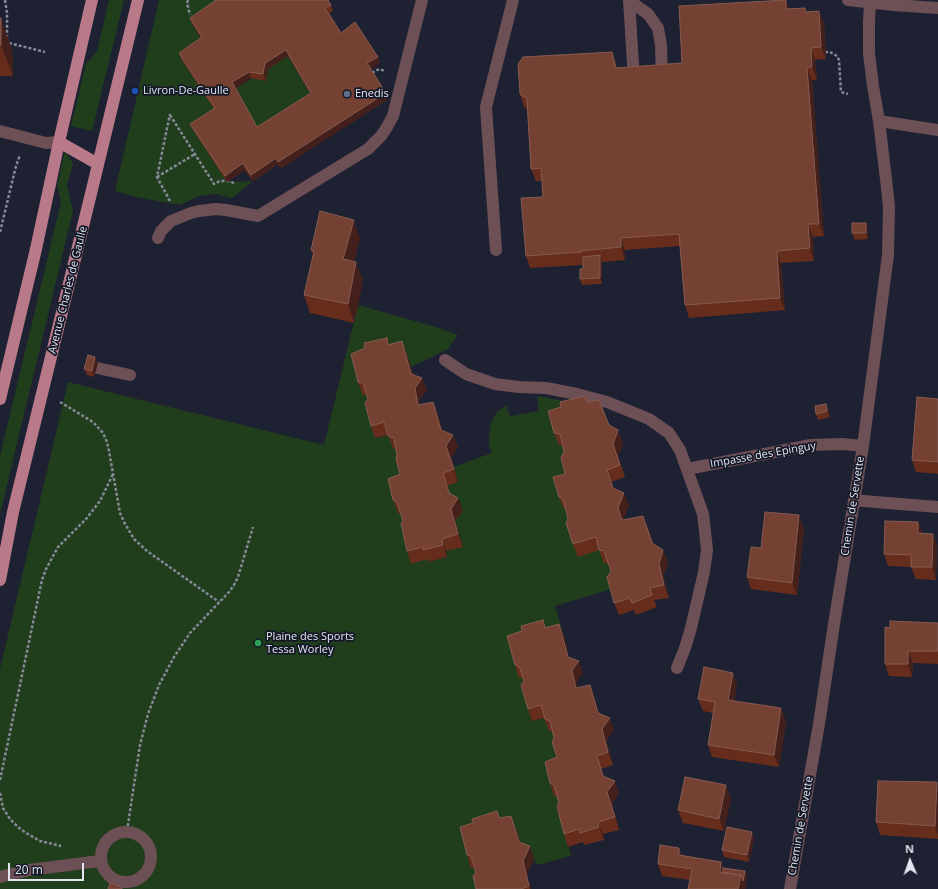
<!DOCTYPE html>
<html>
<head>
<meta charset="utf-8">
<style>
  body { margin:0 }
  #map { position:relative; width:938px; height:889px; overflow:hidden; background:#1d2132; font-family:"Open Sans",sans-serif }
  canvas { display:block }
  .north { position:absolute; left:890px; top:841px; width:40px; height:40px; -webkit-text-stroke:3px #141827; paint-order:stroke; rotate:358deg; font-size:11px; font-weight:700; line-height:16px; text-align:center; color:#e3e6f1 }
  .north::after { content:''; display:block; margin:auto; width:14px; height:18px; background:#e3e6f1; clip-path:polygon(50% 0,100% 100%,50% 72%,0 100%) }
  .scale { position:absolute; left:8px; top:863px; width:76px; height:18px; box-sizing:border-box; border:2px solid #e3e6f1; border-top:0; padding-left:5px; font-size:12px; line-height:14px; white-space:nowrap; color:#e3e6f1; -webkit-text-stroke:3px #141827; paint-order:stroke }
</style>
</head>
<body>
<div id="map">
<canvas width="938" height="889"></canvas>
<div class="north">N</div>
<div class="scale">20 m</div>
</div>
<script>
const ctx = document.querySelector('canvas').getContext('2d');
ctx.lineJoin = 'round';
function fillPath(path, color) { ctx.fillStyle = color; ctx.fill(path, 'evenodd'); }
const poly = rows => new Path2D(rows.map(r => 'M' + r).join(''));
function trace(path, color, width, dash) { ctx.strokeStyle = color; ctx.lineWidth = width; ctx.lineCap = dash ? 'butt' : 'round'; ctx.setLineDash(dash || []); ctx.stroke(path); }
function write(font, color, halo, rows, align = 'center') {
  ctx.font = font + ' "Open Sans",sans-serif'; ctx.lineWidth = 3.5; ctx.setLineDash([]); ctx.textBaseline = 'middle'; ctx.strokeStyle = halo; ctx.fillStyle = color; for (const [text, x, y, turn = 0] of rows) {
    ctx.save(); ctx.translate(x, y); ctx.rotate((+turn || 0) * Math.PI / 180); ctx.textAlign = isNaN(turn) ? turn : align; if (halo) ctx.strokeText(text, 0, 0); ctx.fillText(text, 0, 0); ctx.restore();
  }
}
fillPath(poly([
  [109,0,124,0,92,131,71,126,86,63,97,52],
  [159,0,228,0,192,24,204,44,217,114,227,182,253,181,232,198,216,194,199,196,180,205,136,197,115,191],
  [288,56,313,99,260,133,235,89],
  [65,151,73,164,67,185,73,211,0,514,0,456,61,202,57,185],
  [358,305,436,327,458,335,448,349,411,367,367,395,375,438,389,435,398,451,405,487,402,514,427,559,428,562,447,557,446,551,463,547,455,521,453,506,447,486,458,482,453,467,492,453,489,446,489,437,491,423,496,413,506,405,510,416,539,411,537,396,579,404,565,447,568,511,571,535,578,556,601,549,608,564,615,584,612,589,555,606,564,636,549,640,524,678,532,721,545,718,554,733,559,750,558,797,571,856,537,865,534,859,476,869,478,889,0,889,0,669,68,382,324,445]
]), '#213e1c');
trace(poly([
  [5,0,7,13,7,37],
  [188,0,187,3,190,15],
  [9,43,45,52],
  [825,52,830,52,837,56,839,60,841,92,848,94],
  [372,73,379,69,385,71],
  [170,115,214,184,220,181,230,181,235,184],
  [157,177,195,154],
  [170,201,157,177,170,114],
  [0,232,16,166,20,155],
  [60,402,93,422,103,433,107,442,109,451,120,513,124,522,134,539,147,551,219,602],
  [0,780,42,580,46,569,58,547,86,519,100,501,113,474],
  [0,793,3,808,10,819,18,827,26,833,40,841,61,846],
  [127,831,140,745,148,714,159,685,174,657,190,633,229,592,234,585,238,577,253,527]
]), '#868997', 2.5, [3, 2]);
trace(poly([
  [629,0,634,80],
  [632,0,634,4,648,14,658,28,661,45,662,78],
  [848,0,893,5,938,8],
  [879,121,938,130],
  [0,131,46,143,59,142],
  [158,238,161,231,171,221,191,213,199,211,216,209,226,210,258,216,368,149,381,136,387,127,393,116,422,0],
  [496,250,486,107,513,0],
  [445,360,466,374,495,384,519,387,546,388,577,394,607,402,649,419,669,433,680,450,703,514,705,531,707,550,704,572,691,628,685,648,677,668],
  [97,368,130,375],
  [687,469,811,445,842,444,863,446],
  [854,500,875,502,938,507],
  '101 857a25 25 0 1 1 50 0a25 25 0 1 1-50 0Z',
  [0,877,29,870,100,861],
  [790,889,819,724,834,624,863,446,888,255,889,207,886,179,879,121,873,86,869,54,869,22,870,3]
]), '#6d4f56', 12);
trace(poly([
  [59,142,98,164],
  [0,399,36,249,59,142,92,0],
  [0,580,13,512,87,210,138,0]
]), '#b87989', 12);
fillPath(poly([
  [786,0,789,9,807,12,824,23,826,59,815,60,817,80,812,80,824,236,813,237,814,261,781,263,785,310,689,318,685,305,680,246,625,250,625,260,602,262,602,284,582,285,580,279,583,269,583,265,530,268,526,256,543,197,542,181,536,181,531,169,527,109,524,107,520,94,616,64,617,68,682,63],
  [331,5,333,11,329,13,341,33,378,57,380,63,371,69,388,99,280,169,278,164,253,181,245,170,227,182,193,130,190,124,214,109,181,59,179,53,201,38,192,24,190,18],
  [288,56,310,93,257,127,236,88,251,78,266,81,268,69],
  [0,18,12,49,13,76,0,76],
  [866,223,868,229,868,239,855,240,852,233],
  [360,238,354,261,363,280,354,323,310,313,304,295,313,254,311,250],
  [387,338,389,344,407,354,413,374,427,390,419,400,420,405,438,414,442,431,458,447,451,458,458,482,447,486,450,494,463,510,455,521,463,547,446,551,447,557,428,562,427,559,411,564,407,551,403,521,401,514,398,513,393,500,400,474,396,450,393,448,388,435,375,438,371,426,368,399,366,395,363,395,358,382,365,348],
  [98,363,94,377,87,375,84,369],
  [938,399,938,474,916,472,912,460],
  [588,402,609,425,618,430,623,443,618,456,625,477,611,482,613,488,629,505,623,520,648,528,653,543,663,550,668,563,663,576,669,598,654,600,657,607,636,615,634,610,619,615,614,603,611,571,608,564,604,563,599,550,578,557,573,544,566,510,564,509,559,497,565,474,564,452,563,446,559,445,554,433],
  [826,404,828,410,830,417,818,420,816,414],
  [918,522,923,534,933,534,937,546,936,580,916,579,911,567,888,566,884,554],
  [804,528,797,595,751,589,747,577,761,548],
  [543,620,546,627,559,624,564,636,569,657,583,673,576,682,578,688,594,697,599,714,614,730,606,741,613,765,601,769,604,777,619,793,612,804,619,830,603,834,604,840,584,845,583,842,568,847,564,834,559,803,557,797,554,796,550,783,557,757,553,732,549,731,544,718,532,721,528,709,523,678,519,678,515,665,522,631],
  [938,623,938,664,913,663,912,677,889,676,885,664,890,628],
  [737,685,734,701,786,721,779,767,712,757,708,745,713,713,703,711,698,699],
  [938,785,938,839,880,835,876,822],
  [731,798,724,831,683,823,678,810],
  [497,811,499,818,516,829,520,842,534,859,527,874,531,889,476,889,476,873,475,868,471,868,467,855,473,823],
  [754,838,749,862,724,857,722,850],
  [679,848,682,856,721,862,723,868,745,871,747,877,745,889,688,889,690,880,662,876,658,864]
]), '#662d1c');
fillPath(poly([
  [786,0,791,12,786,9],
  [819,11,824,23,826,59,821,47],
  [1,18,12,49,13,76,1,45],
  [811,48,815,60,817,80,812,67],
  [286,50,288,56,268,69,266,81,263,74,265,63],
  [612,52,616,64,621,80,616,68],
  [378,57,380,63,370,70,367,63],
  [807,67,812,80,824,236,819,224],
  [249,72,251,78,235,89,232,82],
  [386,93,388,99,280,169,278,162],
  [276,158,278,164,253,181,251,175],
  [243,163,245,170,227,182,225,176],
  [354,220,360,238,350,277,343,259],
  [866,223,868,229,868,239,866,233],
  [808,224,813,237,814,261,810,248],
  [621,238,625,250,625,260,621,247],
  [777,251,781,263,785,310,780,298],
  [600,255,602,262,602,284,600,278],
  [356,262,363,280,354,323,348,304],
  [402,341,407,354,416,386,411,374],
  [95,357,98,363,94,377,92,371],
  [422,378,427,390,419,400,423,418,418,405,415,388],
  [433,402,438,414,446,443,441,430],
  [826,404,828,410,830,417,827,411],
  [618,430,623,443,618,456,625,477,613,444],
  [453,435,458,447,451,458,458,482,446,446],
  [443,473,453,505,458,498,463,510,455,521,463,547,458,534,451,509,449,493],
  [624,493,629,505,623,520,622,520,618,508],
  [799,515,804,528,797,595,792,583],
  [643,516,648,528,656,555],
  [918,522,923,534,918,533],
  [933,534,937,546,936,580,932,567],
  [442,539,446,551,447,557,443,545],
  [663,550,668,563,663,576,669,598,664,585,659,564],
  [559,624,564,636,572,669,568,657],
  [908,651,913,663,912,677,908,664],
  [579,661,583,673,576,682,581,700,576,688,572,670],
  [733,673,737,685,732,712,728,700],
  [590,685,594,697,602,725,598,713],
  [781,708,786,721,779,767,774,755],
  [610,718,614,730,606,741,613,765,608,752,602,729],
  [615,781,619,793,612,804,619,830,615,817,607,792],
  [937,782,938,785,938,834,935,826],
  [726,785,731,798,724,831,719,819],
  [511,816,516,829,524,854,519,842],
  [598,822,603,834,604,840,599,827],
  [752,832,754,838,749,862,747,855],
  [530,846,534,859,527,874,531,889,530,889,529,886,523,861],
  [679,848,684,861,679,855],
  [721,862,726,874,720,872],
  [745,871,747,877,745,889,738,889,741,875]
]), '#43201b');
const building = poly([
  [216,0,328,0,331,5,325,8,341,33,355,22,378,57,367,63,386,93,278,162,276,158,251,175,243,163,225,176,190,124,215,108,179,53,202,37,190,18,216,0],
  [286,50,311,93,257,127,232,82,249,72,263,74,265,63,286,50],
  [786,0,786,9,805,8,806,12,819,11,821,47,811,48,812,67,807,67,819,224,808,224,810,248,777,251,780,298,685,305,679,234,621,238,621,247,580,251,581,252,526,256,521,198,543,197,541,168,531,169,527,99,520,94,518,64,523,57,612,52,616,68,682,63,679,6,786,0],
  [0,18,1,18,1,45,0,45,0,18],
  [320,211,354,220,343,259,356,262,348,304,304,295,314,251,311,250,320,211],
  [852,223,866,223,866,233,852,233,852,223],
  [600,255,600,278,580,279,580,269,583,269,583,257,600,255],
  [387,338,388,345,402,341,411,374,422,378,415,388,418,405,433,402,441,430,453,435,446,446,454,469,443,473,449,493,458,498,451,509,458,534,442,539,443,545,423,550,423,547,407,551,401,523,403,521,397,502,393,500,388,479,400,474,396,459,397,455,394,438,388,436,384,422,371,426,365,403,368,399,363,383,358,382,351,354,365,348,364,343,387,338],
  [88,355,95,357,92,371,84,369,88,355],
  [585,396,587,402,599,400,609,425,618,430,613,444,620,465,607,470,613,488,624,493,618,508,622,520,643,516,652,543,663,550,659,564,664,585,650,588,652,595,632,603,630,598,614,603,607,577,611,571,604,551,599,550,596,537,573,544,566,523,568,518,563,499,559,497,553,477,565,474,561,458,564,452,560,434,554,433,548,411,561,407,560,402,585,396],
  [917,397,938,399,938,462,912,460,917,397],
  [826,404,827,411,816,414,815,406,826,404],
  [765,512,799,515,792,583,747,577,751,547,761,548,765,512],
  [885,521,918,522,918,533,933,534,932,567,911,567,911,555,884,554,885,521],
  [543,620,545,628,559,624,568,657,579,661,572,670,576,688,590,685,598,713,610,718,602,729,608,752,597,756,603,776,615,781,607,792,615,817,598,822,599,827,580,833,579,829,564,834,557,806,559,803,554,785,550,783,545,762,557,757,552,742,554,738,550,721,545,719,541,705,528,709,521,685,524,681,519,666,515,665,507,636,522,631,521,626,543,620],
  [890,621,938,623,938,651,908,651,908,664,885,664,885,627,890,628,890,621],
  [704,667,733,673,728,700,781,708,774,755,708,745,715,702,698,699,704,667],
  [685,777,726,785,719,819,678,810,685,777],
  [878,781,937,782,935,826,876,822,878,781],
  [497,811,499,818,511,816,519,842,530,846,523,861,529,886,521,889,476,889,473,876,476,873,471,856,467,855,460,827,473,823,472,819,497,811],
  [727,827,752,832,747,855,722,850,727,827],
  [660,845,679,848,679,855,721,862,720,872,741,875,738,889,688,889,692,869,658,864,660,845],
  [723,868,745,871,743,881,741,875,723,873,723,868],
  [110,883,122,887,122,889,108,889,110,883]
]);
fillPath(building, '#744133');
trace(building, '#855b51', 1);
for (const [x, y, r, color] of [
  [135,91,4,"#1a4fb4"],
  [347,94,4,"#5c6f8a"],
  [258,643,4,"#2e9e5b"]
]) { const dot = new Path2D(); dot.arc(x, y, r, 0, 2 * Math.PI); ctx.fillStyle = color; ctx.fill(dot); trace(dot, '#141827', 1.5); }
write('11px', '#e3e6f1', '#141827', [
  ["Livron-De-Gaulle",143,91],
  ["Enedis",355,94],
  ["Plaine des Sports",266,637],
  ["Tessa Worley",266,650]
], 'left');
write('11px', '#e3e6f1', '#141827', [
  ["Avenue Charles de Gaulle",68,290,-76],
  ["Impasse des Epinguy",763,455,-10],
  ["Chemin de Servette",853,506,-81],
  ["Chemin de Servette",801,826,-80]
]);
</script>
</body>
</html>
